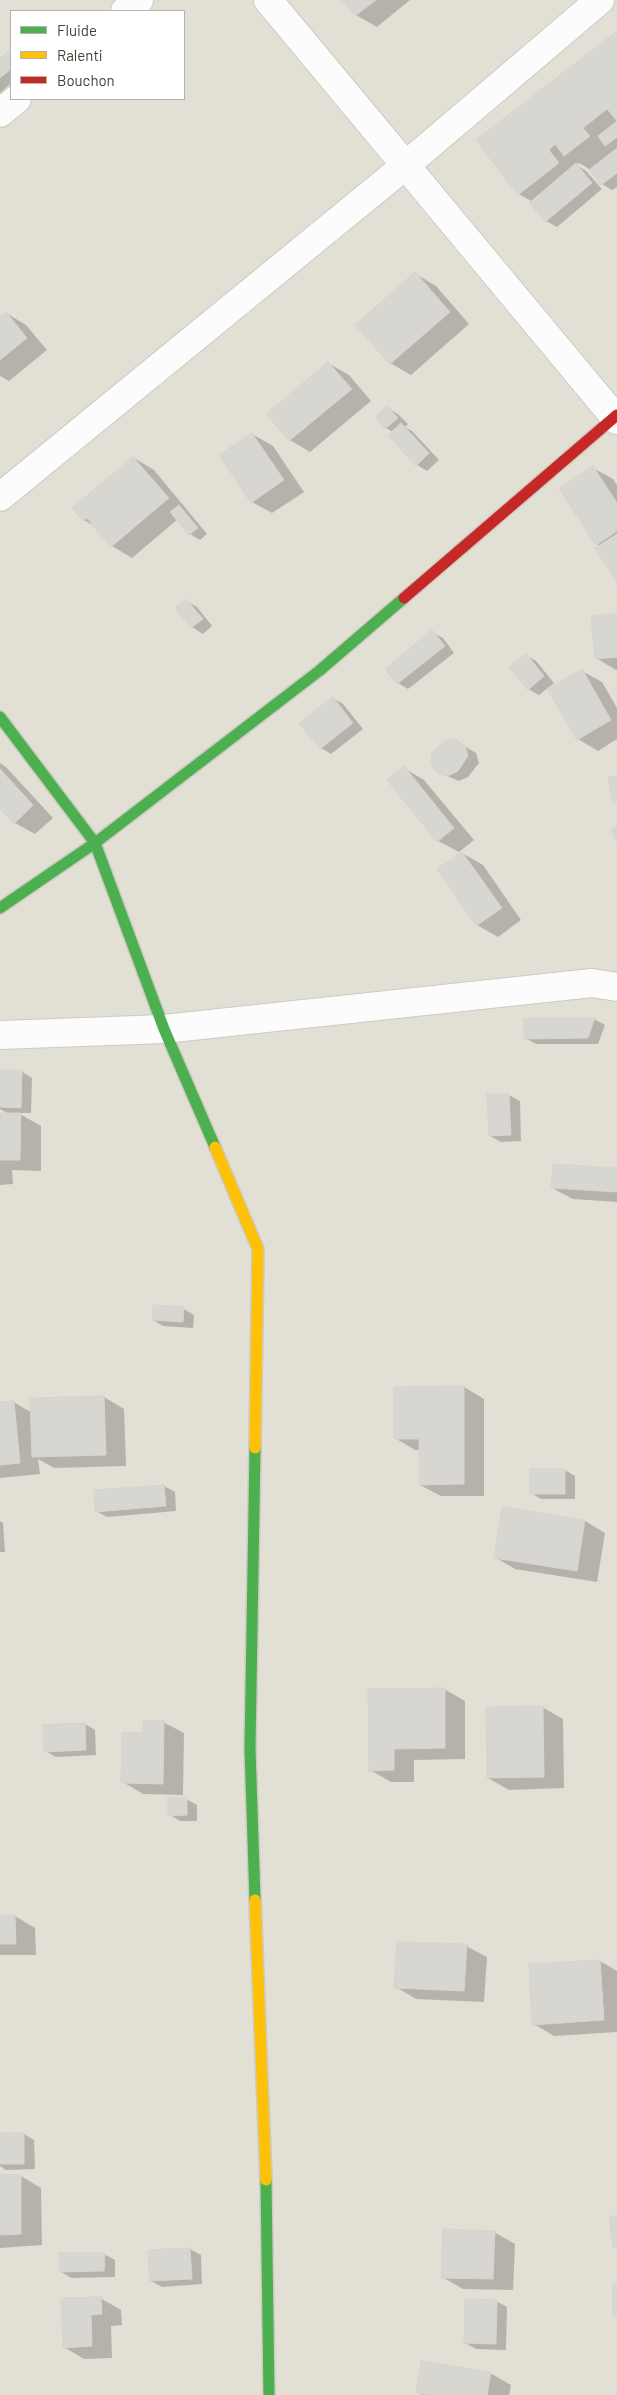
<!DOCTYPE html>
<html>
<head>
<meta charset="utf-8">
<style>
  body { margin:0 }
  #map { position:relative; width:617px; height:2395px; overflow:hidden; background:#eeede8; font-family:Barlow,sans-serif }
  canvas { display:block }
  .legend { position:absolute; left:10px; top:10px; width:175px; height:90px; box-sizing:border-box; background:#fff; border:1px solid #b4b2ae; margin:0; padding:6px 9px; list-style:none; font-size:15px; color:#433e34 }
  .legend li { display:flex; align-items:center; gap:10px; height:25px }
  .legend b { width:25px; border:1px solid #b4b2ae }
</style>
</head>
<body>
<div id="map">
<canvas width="617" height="2395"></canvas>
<ul class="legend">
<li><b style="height:6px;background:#4caf50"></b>Fluide</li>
<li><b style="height:6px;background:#ffc107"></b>Ralenti</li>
<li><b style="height:6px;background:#c62828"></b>Bouchon</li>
</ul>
</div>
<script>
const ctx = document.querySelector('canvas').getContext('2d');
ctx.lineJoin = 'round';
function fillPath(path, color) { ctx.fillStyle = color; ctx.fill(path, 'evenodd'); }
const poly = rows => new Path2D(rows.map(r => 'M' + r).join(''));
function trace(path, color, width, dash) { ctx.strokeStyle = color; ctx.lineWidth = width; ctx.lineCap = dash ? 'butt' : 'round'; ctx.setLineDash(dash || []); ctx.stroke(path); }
fillPath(poly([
  [0,0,617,0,617,2395,0,2395],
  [11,11,184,11,184,99,11,99]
]), '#e2dfd5');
fillPath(poly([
  [344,0,410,0,377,27,356,15],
  [617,32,617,187,612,190,602,184,591,170,579,163,577,165,586,171,602,189,557,227,546,221,531,203,533,202,519,194],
  [11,50,11,83,0,93,0,60],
  [416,274,436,286,469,324,411,375,390,363],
  [6,313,26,325,47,350,9,381,0,376,0,318],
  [328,363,349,375,371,401,310,452,290,440],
  [388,408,398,414,408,424,405,427,412,431,439,460,427,471,417,465,393,432,386,428],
  [252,434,273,446,304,492,272,513,252,502],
  [134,458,154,470,207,534,200,540,190,534,178,519,132,558,112,546,96,527,84,520],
  [593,468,613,479,617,485,617,579,600,546,597,544],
  [186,601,197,607,212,626,203,634,192,627,177,608],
  [617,615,617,670,616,670,596,658],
  [432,632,443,638,454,653,408,689,398,683],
  [526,655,536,661,554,683,539,695,528,689],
  [582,671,602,682,617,708,617,739,598,751,578,739],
  [333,698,343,704,363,729,331,754,321,748],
  [456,741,476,753,479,763,468,777,459,781,438,772],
  [0,763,6,767,53,818,35,834,15,823,0,807],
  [404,768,424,780,474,840,459,852,438,841],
  [462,853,483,865,521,920,498,937,477,925],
  [594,1019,605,1025,598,1044,536,1044,525,1038],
  [0,1071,21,1071,32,1078,31,1113,18,1113,41,1126,41,1171,12,1170,13,1184,0,1185,0,1114,9,1114,0,1109],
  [509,1095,520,1101,521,1141,501,1142,490,1136],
  [617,1170,617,1202,573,1199,552,1188],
  [184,1309,194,1315,193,1328,163,1326,153,1320],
  [464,1387,484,1399,484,1496,441,1496,420,1485,420,1450,415,1450,395,1438],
  [104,1397,124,1409,126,1466,54,1468,38,1459,40,1474,0,1478,0,1403,14,1402,32,1413],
  [565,1470,575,1476,575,1499,541,1499,531,1493],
  [164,1486,175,1492,176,1511,107,1517,96,1511],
  [503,1508,585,1521,605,1533,597,1582,515,1569,495,1557],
  [0,1521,3,1523,5,1552,0,1552],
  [444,1689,465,1701,465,1759,414,1760,414,1782,391,1782,370,1770],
  [542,1707,563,1719,564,1788,509,1790,488,1778],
  [163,1722,184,1733,183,1795,143,1794,123,1782,144,1734],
  [85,1724,95,1730,96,1755,56,1757,45,1751],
  [186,1799,197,1805,197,1821,180,1821,170,1815],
  [0,1916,15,1916,35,1928,36,1955,0,1955],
  [466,1946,487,1957,484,2002,416,1999,396,1987],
  [600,1961,617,1971,617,2032,554,2036,534,2024,530,1965],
  [0,2134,24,2134,34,2140,35,2169,6,2170,0,2166],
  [0,2175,21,2176,41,2188,42,2245,0,2248],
  [494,2232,515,2244,513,2290,463,2289,442,2277],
  [190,2249,201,2255,202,2284,162,2287,151,2281,149,2251],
  [104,2254,115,2260,115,2277,71,2278,60,2271],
  [100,2298,121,2310,122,2325,111,2326,112,2358,84,2359,64,2347],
  [496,2301,507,2307,506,2350,476,2349,465,2343],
  [490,2373,511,2385,509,2395,423,2395,417,2392]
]), '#0003');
const building = poly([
  [342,0,376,0,355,16,342,0],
  [617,31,617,137,605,146,598,136,617,121,607,109,583,128,590,136,564,156,555,144,549,150,559,163,518,195,476,140,617,31],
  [11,49,11,69,0,78,0,58,11,49],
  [617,148,617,173,601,185,589,170,617,148],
  [576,163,592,183,545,222,529,203,576,163],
  [415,272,450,312,390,364,355,325,415,272],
  [6,312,27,338,0,360,0,317,6,312],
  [328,362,352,389,289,441,266,414,328,362],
  [387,406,398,418,385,429,375,417,387,406],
  [401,423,429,453,416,466,388,435,401,423],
  [252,433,284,480,251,503,219,455,252,433],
  [133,457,169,498,111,547,87,518,83,521,72,508,133,457],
  [593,466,617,503,617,531,596,545,559,489,593,466],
  [179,505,198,528,189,535,170,512,179,505],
  [617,534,617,582,595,548,617,534],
  [186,599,203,619,191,628,175,608,186,599],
  [617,613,617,657,595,659,591,616,617,613],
  [432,630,445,646,397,684,385,669,432,630],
  [526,653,544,676,528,690,509,667,526,653],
  [582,669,611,720,577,740,547,689,582,669],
  [333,697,353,723,320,749,299,723,333,697],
  [456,739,465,746,468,756,458,771,448,776,437,773,431,764,432,753,446,740,456,739],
  [404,766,454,828,437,842,387,780,404,766],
  [0,769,33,805,14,824,0,808,0,769],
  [617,776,617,802,613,803,608,777,617,776],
  [617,827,617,844,611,829,617,827],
  [462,852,502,908,476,926,437,869,462,852],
  [524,1018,595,1018,588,1038,524,1039,524,1018],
  [0,1070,22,1070,21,1108,0,1107,0,1070],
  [487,1094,509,1094,511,1135,489,1136,487,1094],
  [0,1113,21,1113,20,1160,0,1160,0,1113],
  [553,1164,617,1168,617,1192,551,1188,553,1164],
  [153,1305,184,1307,183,1322,152,1320,153,1305],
  [464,1386,464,1484,419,1485,419,1439,394,1439,394,1387,464,1386],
  [104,1396,106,1455,32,1457,30,1398,104,1396],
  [14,1401,20,1463,0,1465,0,1402,14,1401],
  [530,1469,565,1469,565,1494,529,1494,530,1469],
  [164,1485,166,1506,95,1512,94,1490,164,1485],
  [502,1507,585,1520,577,1571,494,1558,502,1507],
  [445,1688,445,1748,394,1749,394,1770,369,1771,368,1689,445,1688],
  [543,1706,544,1777,487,1778,486,1707,543,1706],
  [164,1720,163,1784,121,1783,122,1732,143,1733,143,1721,164,1720],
  [85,1723,86,1750,44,1752,43,1725,85,1723],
  [168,1797,187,1798,187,1815,168,1816,168,1797],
  [0,1915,15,1915,16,1944,0,1944,0,1915],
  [397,1942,467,1944,464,1991,394,1988,397,1942],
  [600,1960,604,2020,532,2025,529,1964,600,1960],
  [0,2133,24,2133,24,2164,0,2164,0,2133],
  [0,2174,21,2175,21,2234,0,2235,0,2174],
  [617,2215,617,2247,613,2247,609,2217,617,2215],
  [443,2229,495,2231,493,2279,441,2278,443,2229],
  [190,2248,192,2279,150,2281,148,2250,190,2248],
  [59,2253,105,2253,104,2271,59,2272,59,2253],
  [613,2284,617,2284,617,2316,613,2316,613,2284],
  [101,2297,102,2314,91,2315,92,2346,63,2348,61,2298,101,2297],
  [465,2299,497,2300,496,2344,464,2343,465,2299],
  [421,2361,491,2372,487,2395,432,2395,416,2393,421,2361]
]);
fillPath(building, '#d8d6d0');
trace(building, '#d6d4ce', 1);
const street = poly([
  [268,0,617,420],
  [125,11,139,0],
  [0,113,17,99],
  [0,497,406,165,600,0],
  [0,1035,164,1029,592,983,617,987]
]);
const fast = poly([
  [0,717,95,843,164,1029,215,1147],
  [0,908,95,843,319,671,404,598],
  [255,1448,250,1749,255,1900],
  [266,2180,269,2395]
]);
const slow = poly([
  [215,1147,258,1249,255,1448],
  [255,1900,266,2180]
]);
const jam = poly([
  [404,598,617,415]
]);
trace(street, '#cccac5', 30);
trace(fast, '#cdcabf', 14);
trace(slow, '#cdcabf', 14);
trace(jam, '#cdcabf', 14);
trace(street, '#fcfcfc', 28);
trace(fast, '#4caf50', 11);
trace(slow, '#ffc107', 11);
trace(jam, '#c62828', 11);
</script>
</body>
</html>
